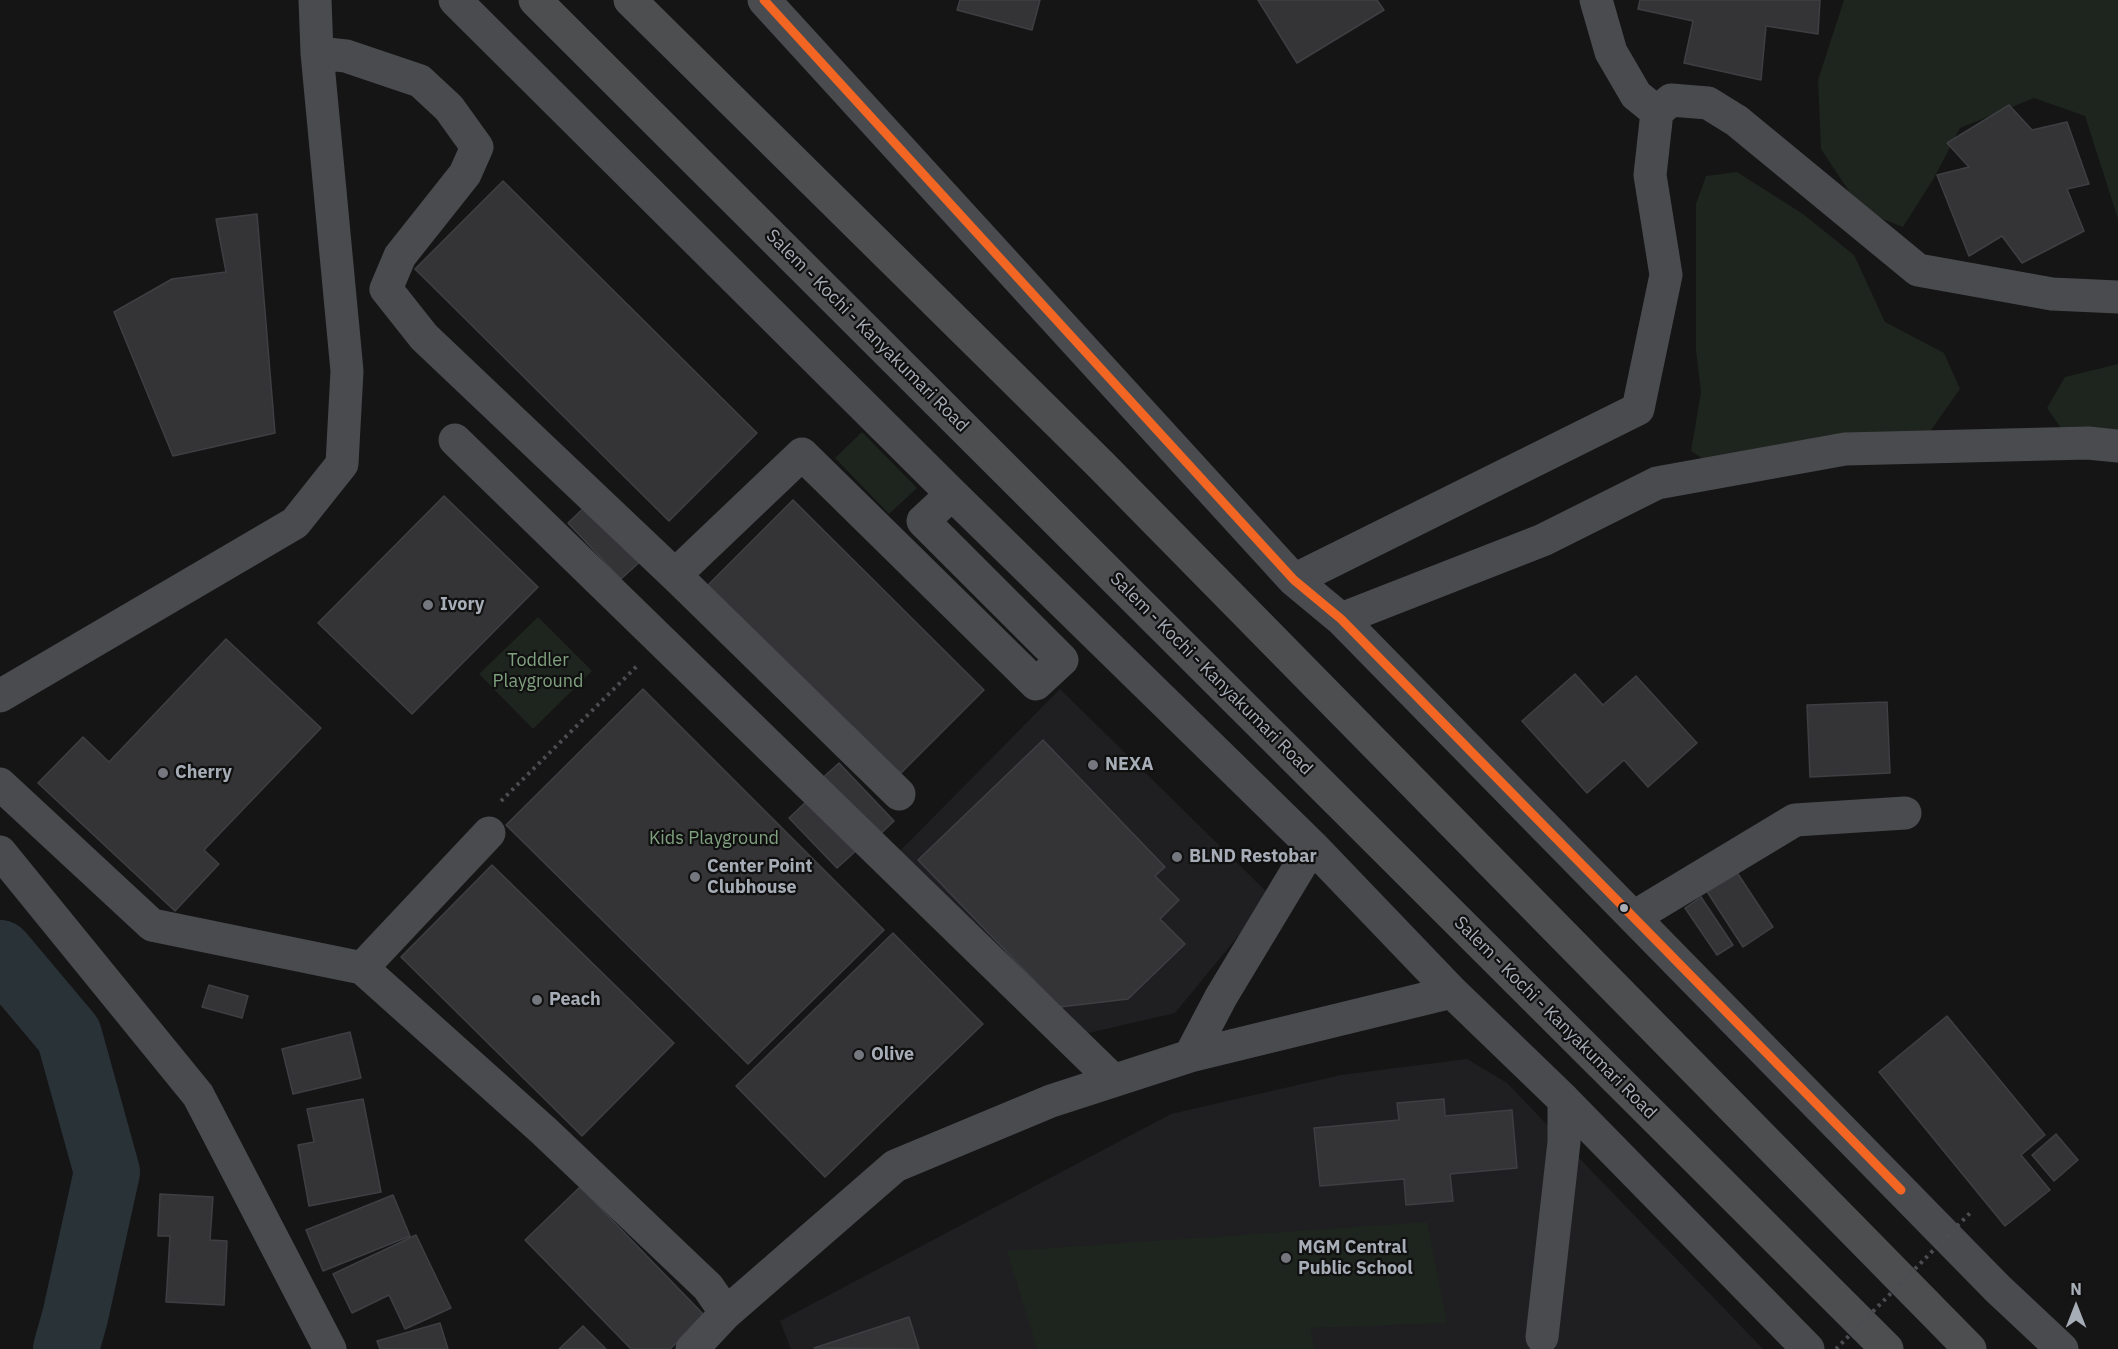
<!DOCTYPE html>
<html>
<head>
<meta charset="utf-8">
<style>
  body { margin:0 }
  #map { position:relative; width:2118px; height:1349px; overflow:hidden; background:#151516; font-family:"IBM Plex Sans",sans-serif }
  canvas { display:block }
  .north { position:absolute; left:2046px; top:1277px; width:60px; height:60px; -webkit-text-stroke:4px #101011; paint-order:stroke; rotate:0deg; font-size:16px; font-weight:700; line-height:24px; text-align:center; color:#a7adb6 }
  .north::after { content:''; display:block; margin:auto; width:21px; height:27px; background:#a7adb6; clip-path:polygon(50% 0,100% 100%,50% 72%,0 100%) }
</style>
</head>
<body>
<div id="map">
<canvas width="2118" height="1349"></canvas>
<div class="north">N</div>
</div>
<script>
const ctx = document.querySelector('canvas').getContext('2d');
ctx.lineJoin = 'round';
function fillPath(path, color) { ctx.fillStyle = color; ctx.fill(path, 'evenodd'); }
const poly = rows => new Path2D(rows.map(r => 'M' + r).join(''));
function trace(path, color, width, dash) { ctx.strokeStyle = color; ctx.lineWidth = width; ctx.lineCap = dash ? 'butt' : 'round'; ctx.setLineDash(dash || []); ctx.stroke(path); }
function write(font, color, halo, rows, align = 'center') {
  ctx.font = font + ' "IBM Plex Sans",sans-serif'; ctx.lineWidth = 4.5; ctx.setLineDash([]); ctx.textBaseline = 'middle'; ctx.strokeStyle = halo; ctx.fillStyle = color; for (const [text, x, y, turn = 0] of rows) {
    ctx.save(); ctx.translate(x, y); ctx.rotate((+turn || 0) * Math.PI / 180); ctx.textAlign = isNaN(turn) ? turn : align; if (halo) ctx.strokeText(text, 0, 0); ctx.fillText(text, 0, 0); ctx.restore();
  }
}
fillPath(poly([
  [1060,689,1271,896,1175,1013,1080,1035,898,853],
  [1467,1059,1507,1083,1763,1349,791,1349,780,1321,1171,1114,1341,1075]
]), '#1f1f21');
fillPath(poly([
  [1844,0,2118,0,2118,219,2085,116,2034,98,1960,128,1934,178,1903,227,1862,211,1821,149,1818,80],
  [1737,172,1803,214,1854,255,1885,322,1944,353,1960,389,1929,433,1717,468,1691,451,1701,392,1696,350,1696,204,1706,176],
  [2118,364,2118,436,2065,434,2047,408,2065,377],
  [862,432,917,488,889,514,835,458],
  [538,617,592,671,533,729,479,674],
  [1427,1222,1447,1323,1311,1328,1314,1349,1037,1349,1007,1251]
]), '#1e241e');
trace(poly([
  [0,953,69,1035,107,1172,75,1317,66,1349]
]), '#293237', 66);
const building = poly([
  [960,0,1040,0,1032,30,957,10,960,0],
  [1258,0,1377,0,1384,10,1297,63,1258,0],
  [1640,0,1820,0,1818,34,1766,26,1761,80,1684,63,1693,21,1638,9,1640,0],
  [2009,105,2032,130,2067,122,2089,184,2067,189,2084,231,2022,263,2002,236,1969,256,1937,175,1969,167,1947,143,2009,105],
  [503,181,757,433,669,521,415,269,503,181],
  [257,214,275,433,173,456,114,312,172,279,226,272,216,219,257,214],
  [444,496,538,587,412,714,318,623,444,496],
  [793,500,984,690,897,777,706,587,793,500],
  [590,502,644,558,621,579,568,523,590,502],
  [226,639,321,728,204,850,219,864,175,911,38,783,83,737,109,762,226,639],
  [1575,674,1603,705,1636,676,1697,743,1648,787,1624,760,1587,793,1522,721,1575,674],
  [643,689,884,930,748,1064,506,825,643,689],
  [1887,702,1890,773,1810,777,1807,705,1887,702],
  [1043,740,1165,867,1155,876,1179,900,1160,919,1185,944,1128,999,1060,1007,918,860,1043,740],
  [839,763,894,821,873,841,818,782,839,763],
  [809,799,858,849,837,868,789,818,809,799],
  [492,865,674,1043,582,1136,401,957,492,865],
  [1736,871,1773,927,1743,947,1706,890,1736,871],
  [1701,897,1733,945,1717,955,1685,908,1701,897],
  [893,933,983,1024,825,1177,736,1086,893,933],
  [209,985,248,996,242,1018,202,1007,209,985],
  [1947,1016,2045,1135,2021,1155,2050,1190,2005,1226,1879,1072,1947,1016],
  [350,1032,361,1078,293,1094,282,1049,350,1032],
  [363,1099,381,1192,309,1206,298,1145,314,1142,307,1109,363,1099],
  [1444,1099,1445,1116,1512,1110,1517,1168,1450,1174,1453,1201,1406,1205,1404,1179,1320,1186,1314,1128,1399,1120,1397,1103,1444,1099],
  [2056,1134,2078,1160,2054,1181,2032,1155,2056,1134],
  [580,1187,705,1316,670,1349,631,1349,525,1240,580,1187],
  [160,1194,213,1197,210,1240,227,1241,224,1305,166,1302,170,1236,158,1236,160,1194],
  [393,1195,410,1236,323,1271,306,1230,393,1195],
  [416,1235,451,1308,405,1329,389,1295,352,1313,333,1274,416,1235],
  [909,1317,919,1349,814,1348,909,1317],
  [440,1323,448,1349,380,1349,377,1341,440,1323],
  [583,1326,606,1349,559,1349,583,1326]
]);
fillPath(building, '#343436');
trace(building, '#3e3f42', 1.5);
trace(poly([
  [501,801,638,665]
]), '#4b4d50', 4, [3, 4.5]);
trace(poly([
  [455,0,952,494,1312,846,1452,992,1564,1100,1808,1349],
  [764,0,1294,580,1341,619,1998,1289,2062,1349],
  [1596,0,1611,52,1636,95,1657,112],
  [317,53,346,56,420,81,449,108,477,147,465,174,400,256,386,289,424,337,675,575],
  [455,440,1113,1080],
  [1294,580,1638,409,1666,275,1650,175,1657,112,1671,100,1708,103,1737,121,1918,270,2052,294,2118,297],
  [1341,619,1543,540,1657,483,1845,449,2088,443,2118,446],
  [0,696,295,523,342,464,347,371,317,53,315,0],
  [0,784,152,925,362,968,544,1131,708,1287,726,1313],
  [899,794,675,575,802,454,1036,684,1062,660,923,521,952,494],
  [0,852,198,1095,330,1349],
  [1634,917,1795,820,1905,813],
  [362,968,489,833],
  [1190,1056,1221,997,1312,846],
  [1542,1337,1564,1142,1564,1100],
  [692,1349,726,1313,895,1166,1051,1101,1190,1056,1452,992]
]), '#4a4b4e', 33);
trace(poly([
  [535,0,1887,1349],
  [630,0,1100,464,1970,1349]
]), '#4c4e50', 33);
trace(poly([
  [1836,1349,1972,1211]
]), '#4b4d50', 4, [3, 4.5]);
trace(poly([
  [764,0,1294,580,1341,619,1901,1190]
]), '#f26522', 9);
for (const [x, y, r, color] of [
  [428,605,6,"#74787e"],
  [1093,765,6,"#74787e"],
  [163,773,6,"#74787e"],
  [1177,857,6,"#74787e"],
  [695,877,6,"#74787e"],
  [1624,908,5,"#a7adb6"],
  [537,1000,6,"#74787e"],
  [859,1055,6,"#74787e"],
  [1286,1258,6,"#74787e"]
]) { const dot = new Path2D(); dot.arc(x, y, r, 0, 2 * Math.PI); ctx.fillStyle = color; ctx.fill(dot); trace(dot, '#101011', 2); }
write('18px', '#a7adb6', '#101011', [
  ["Salem - Kochi - Kanyakumari Road",867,331,45],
  ["Salem - Kochi - Kanyakumari Road",1211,674,45],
  ["Salem - Kochi - Kanyakumari Road",1555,1018,45]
]);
write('bold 18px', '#a7adb6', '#101011', [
  ["Ivory",440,605],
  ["NEXA",1105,765],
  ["Cherry",175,773],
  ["BLND Restobar",1189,857],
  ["Center Point",707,867],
  ["Clubhouse",707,888],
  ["Peach",549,1000],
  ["Olive",871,1055],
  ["MGM Central",1298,1248],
  ["Public School",1298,1269]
], 'left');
write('18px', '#80a17f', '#101011', [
  ["Toddler",538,661],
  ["Playground",538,682],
  ["Kids Playground",714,839]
]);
</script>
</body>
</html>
